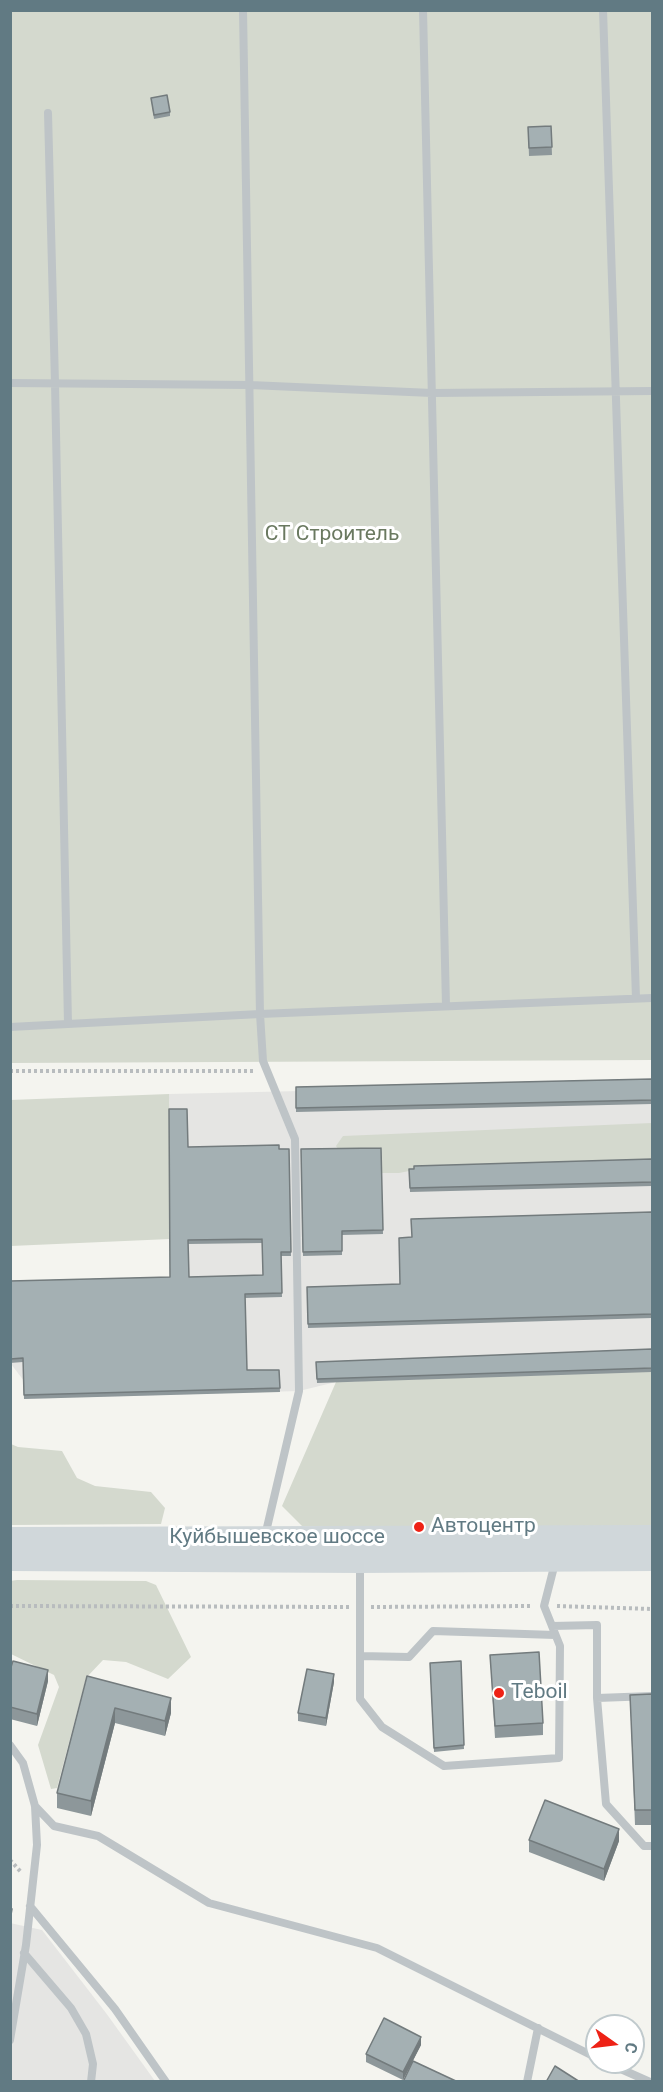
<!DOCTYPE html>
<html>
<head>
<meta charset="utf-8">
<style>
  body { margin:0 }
  #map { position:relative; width:663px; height:2092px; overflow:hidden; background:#f4f4ef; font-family:Roboto,sans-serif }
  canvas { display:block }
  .frame { position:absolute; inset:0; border:12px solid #617a83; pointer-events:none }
  .north { position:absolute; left:585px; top:2014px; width:60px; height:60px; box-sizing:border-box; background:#fff; border:2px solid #c0cacd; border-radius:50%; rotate:104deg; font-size:16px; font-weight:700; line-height:24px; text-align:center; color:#617a83 }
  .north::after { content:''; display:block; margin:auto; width:21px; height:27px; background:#ee2216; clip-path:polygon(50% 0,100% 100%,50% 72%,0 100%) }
</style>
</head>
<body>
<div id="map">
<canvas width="663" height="2092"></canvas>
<div class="frame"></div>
<div class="north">С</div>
</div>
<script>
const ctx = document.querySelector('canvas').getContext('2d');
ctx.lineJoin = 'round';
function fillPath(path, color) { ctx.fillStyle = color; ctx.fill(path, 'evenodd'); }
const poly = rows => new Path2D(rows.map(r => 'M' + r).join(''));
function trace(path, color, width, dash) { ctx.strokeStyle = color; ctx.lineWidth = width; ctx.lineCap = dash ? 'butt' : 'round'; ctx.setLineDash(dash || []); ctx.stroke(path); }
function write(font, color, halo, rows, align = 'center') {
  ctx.font = font + ' Roboto,sans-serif'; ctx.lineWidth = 6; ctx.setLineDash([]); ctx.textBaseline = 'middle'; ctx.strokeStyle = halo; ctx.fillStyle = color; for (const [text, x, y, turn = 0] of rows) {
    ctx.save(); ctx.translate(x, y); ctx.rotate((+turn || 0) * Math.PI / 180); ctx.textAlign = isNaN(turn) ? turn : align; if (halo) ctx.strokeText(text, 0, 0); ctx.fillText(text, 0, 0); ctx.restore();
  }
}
fillPath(poly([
  [652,1083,652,1371,336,1382,299,1391,24,1399,24,1381,11,1364,11,1286,170,1281,169,1094],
  [10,1923,42,1930,106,2013,155,2081,11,2081]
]), '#e5e5e3');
fillPath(poly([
  [10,11,652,11,652,1060,11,1063],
  [169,1094,170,1239,11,1246,10,1100],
  [652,1123,652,1164,414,1170,399,1173,381,1173,340,1152,336,1146,343,1136],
  [652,1371,652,1526,302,1526,282,1506,336,1382],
  [11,1444,18,1447,62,1451,77,1478,95,1486,151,1492,165,1508,161,1524,11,1525],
  [17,1580,146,1581,156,1585,191,1657,168,1679,126,1662,103,1660,86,1678,57,1788,51,1789,38,1745,59,1687,54,1675,11,1654,10,1581]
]), '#d4d9ce');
trace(poly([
  [10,1071,254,1071],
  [10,1606,349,1607],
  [557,1606,652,1609],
  [371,1607,532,1606],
  [10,1860,21,1872]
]), '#b8bcbe', 4, [3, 3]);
trace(poly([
  [243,10,260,1014,263,1061,295,1139,299,1391,265,1536],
  [423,10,446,1006],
  [603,10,636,998],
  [48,113,55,383,68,1024],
  [10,383,250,385,432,393,652,391],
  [10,1027,260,1014,652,998],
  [360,1563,360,1699,382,1727,444,1766,559,1758,560,1646,544,1606,555,1563],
  [552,1626,597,1625,597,1698,652,1696],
  [360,1656,409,1657,433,1631,555,1635],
  [597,1698,606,1804,644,1846,652,1846],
  [10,1745,23,1763,35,1806,37,1845,26,1945,10,2040],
  [35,1806,54,1826,98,1836,209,1903,377,1948,597,2058],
  [30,1906,115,2009,166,2082],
  [24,1953,71,2008,86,2034,93,2064,91,2082],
  [605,2062,650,2082],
  [527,2082,538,2028]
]), '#bec4c7', 8);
trace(poly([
  [10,1539,652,1537],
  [10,1559,360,1561,652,1559]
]), '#d0d7da', 24);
fillPath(poly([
  [151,98,170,112,170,116,154,119],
  [551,126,552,155,529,156,528,127],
  [652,1079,652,1104,296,1112,296,1087],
  [188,1147,289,1149,291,1256,281,1256,282,1297,245,1298,247,1370,279,1370,280,1392,24,1399,23,1362,10,1363,10,1281,170,1277],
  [262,1243,263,1275,189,1277,188,1244],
  [381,1148,383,1234,342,1235,342,1255,303,1256,301,1149],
  [652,1159,652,1186,410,1192,409,1169],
  [652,1212,652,1318,308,1328,307,1287,400,1284,412,1237],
  [652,1349,652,1372,317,1383,316,1362],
  [490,1655,543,1723,543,1735,495,1738],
  [461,1661,464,1749,434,1752,430,1663],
  [10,1670,48,1681,37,1726,10,1719],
  [87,1676,171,1713,165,1736,115,1723,91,1816,57,1808,57,1793],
  [334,1682,326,1726,298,1721,298,1713],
  [652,1694,652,1825,635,1825,630,1695],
  [529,1840,619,1841,604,1881,529,1852],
  [421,2045,403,2080,366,2062,366,2054]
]), '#8d979a');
fillPath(poly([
  [48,1670,48,1681,37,1726,37,1714],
  [334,1674,334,1682,326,1726,326,1718],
  [171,1698,171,1713,165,1736,165,1721],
  [115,1708,115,1723,91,1816,91,1801],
  [619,1829,619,1841,604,1881,604,1869],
  [12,1909,12,1924,10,1936,10,1921],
  [421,2037,421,2045,403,2080,403,2072]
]), '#737b7d');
const building = poly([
  [167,95,170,112,154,115,151,98,167,95],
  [551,126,552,147,529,148,528,127,551,126],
  [652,1079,652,1100,296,1108,296,1087,652,1079],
  [169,1109,187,1109,188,1147,279,1145,279,1149,289,1149,291,1252,281,1252,282,1293,245,1294,247,1370,279,1370,280,1388,24,1395,23,1358,10,1359,10,1281,170,1277,169,1109],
  [262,1239,263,1275,189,1277,188,1240,262,1239],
  [381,1148,383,1230,342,1231,342,1251,303,1252,301,1149,381,1148],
  [652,1159,652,1182,410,1188,409,1169,414,1169,414,1166,652,1159],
  [652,1212,652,1314,308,1324,307,1287,400,1284,399,1238,412,1237,411,1219,652,1212],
  [652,1349,652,1368,317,1379,316,1362,652,1349],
  [539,1652,543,1723,495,1726,490,1655,539,1652],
  [13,1661,48,1670,37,1714,10,1707,10,1670,13,1661],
  [461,1661,464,1745,434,1748,430,1663,461,1661],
  [307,1669,334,1674,326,1718,298,1713,307,1669],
  [87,1676,171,1698,165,1721,115,1708,91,1801,57,1793,87,1676],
  [652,1694,652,1810,635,1810,630,1695,652,1694],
  [545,1800,619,1829,604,1869,529,1840,545,1800],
  [10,1908,12,1909,10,1921,10,1908],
  [384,2018,421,2037,403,2072,366,2054,384,2018],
  [413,2061,458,2082,403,2082,413,2061],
  [555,2066,580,2082,546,2082,555,2066]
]);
fillPath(building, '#a4b0b3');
trace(building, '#737b7d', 1.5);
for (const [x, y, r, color] of [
  [419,1527,6,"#ee2216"],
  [499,1693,6,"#ee2216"]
]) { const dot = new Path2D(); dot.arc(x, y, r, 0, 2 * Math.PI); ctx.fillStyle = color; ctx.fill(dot); trace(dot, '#fff', 2); }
write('21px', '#6a7960', '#fff', [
  ["СТ Строитель",332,535]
]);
write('21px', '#617a83', '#fff', [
  ["Автоцентр",431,1527],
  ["Teboil",511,1693]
], 'left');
write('21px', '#617a83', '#fff', [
  ["Куйбышевское шоссе",277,1538]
]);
</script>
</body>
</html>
